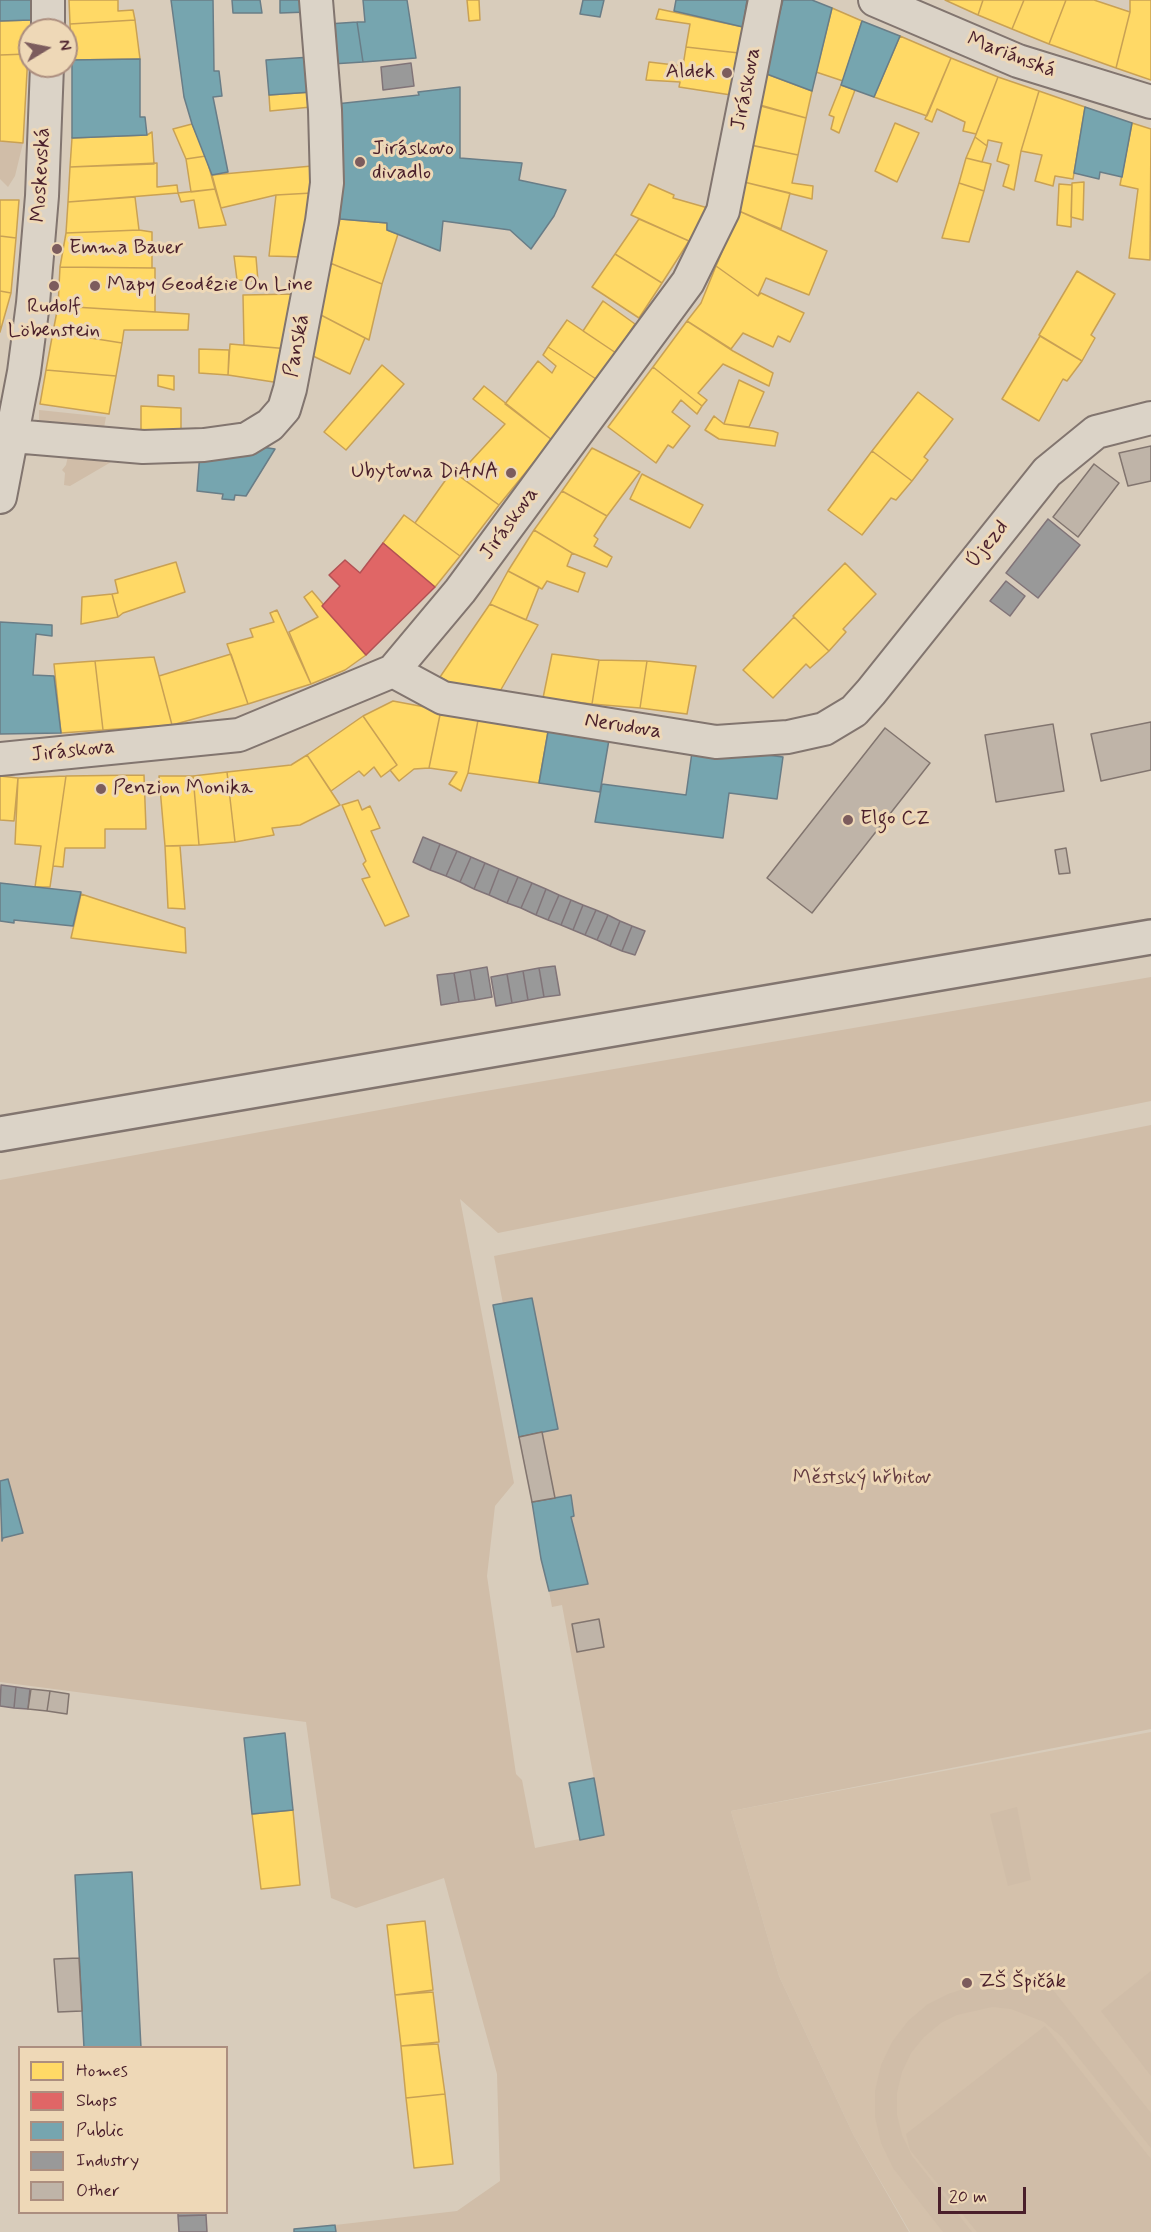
<!DOCTYPE html>
<html>
<head>
<meta charset="utf-8">
<style>
  body { margin:0 }
  #map { position:relative; width:1151px; height:2232px; overflow:hidden; background:#d8ccbb; font-family:Mynerve,sans-serif }
  canvas { display:block }
  .legend { position:absolute; left:18px; top:2046px; width:210px; height:168px; box-sizing:border-box; background:#eed8b7; border:2px solid #ac8e7f; margin:0; padding:8px 10px; list-style:none; font-size:18px; color:#4a1f2b }
  .legend li { display:flex; align-items:center; gap:12px; height:30px }
  .legend b { width:30px; border:2px solid #ac8e7f }
  .north { position:absolute; left:18px; top:18px; width:60px; height:60px; box-sizing:border-box; background:#eed8b7; border:2px solid #ac8e7f; border-radius:50%; rotate:80deg; font-size:16px; font-weight:700; line-height:24px; text-align:center; color:#4a1f2b }
  .north::after { content:''; display:block; margin:auto; width:21px; height:27px; background:#7c5c5d; clip-path:polygon(50% 0,100% 100%,50% 72%,0 100%) }
  .scale { position:absolute; left:938px; top:2187px; width:88px; height:27px; box-sizing:border-box; border:3px solid #4a1f2b; border-top:0; padding-left:8px; font-size:18px; line-height:21px; white-space:nowrap; color:#4a1f2b; -webkit-text-stroke:4px #eed8b7; paint-order:stroke }
</style>
</head>
<body>
<div id="map">
<canvas width="1151" height="2232"></canvas>
<ul class="legend">
<li><b style="height:16px;background:#ffd966"></b>Homes</li>
<li><b style="height:16px;background:#e06666"></b>Shops</li>
<li><b style="height:16px;background:#76a5af"></b>Public</li>
<li><b style="height:16px;background:#999"></b>Industry</li>
<li><b style="height:16px;background:#bfb4a8"></b>Other</li>
</ul>
<div class="north">N</div>
<div class="scale">20 m</div>
</div>
<script>
const ctx = document.querySelector('canvas').getContext('2d');
ctx.lineJoin = 'round';
function fillPath(path, color) { ctx.fillStyle = color; ctx.fill(path, 'evenodd'); }
const poly = rows => new Path2D(rows.map(r => 'M' + r).join(''));
function trace(path, color, width, dash) { ctx.strokeStyle = color; ctx.lineWidth = width; ctx.lineCap = dash ? 'butt' : 'round'; ctx.setLineDash(dash || []); ctx.stroke(path); }
function write(font, color, halo, rows, align = 'center') {
  ctx.font = font + ' Mynerve,sans-serif'; ctx.lineWidth = 6; ctx.setLineDash([]); ctx.textBaseline = 'middle'; ctx.strokeStyle = halo; ctx.fillStyle = color; for (const [text, x, y, turn = 0] of rows) {
    ctx.save(); ctx.translate(x, y); ctx.rotate((+turn || 0) * Math.PI / 180); ctx.textAlign = isNaN(turn) ? turn : align; if (halo) ctx.strokeText(text, 0, 0); ctx.fillText(text, 0, 0); ctx.restore();
  }
}
fillPath(poly([
  [1151,1732,1151,2232,910,2232,853,2134,779,1976,731,1811]
]), '#d4c1ab');
fillPath(poly([
  [0,141,23,143,15,176,8,187,0,179],
  [39,410,106,417,102,439,39,425],
  [68,456,118,458,70,486,64,485,65,473,62,470,66,465],
  [1151,977,1151,1101,498,1233,460,1199,514,1483,495,1506,487,1576,516,1774,522,1780,535,1848,604,1834,562,1605,552,1607,549,1591,588,1583,571,1517,574,1516,571,1495,532,1502,529,1484,532,1298,503,1304,494,1256,1151,1125,1151,1729,731,1811,779,1976,853,2134,909,2232,336,2232,335,2225,457,2211,500,2181,497,2074,444,1878,356,1908,331,1898,306,1722,0,1682,0,1180,439,1099],
  [1017,1807,1031,1880,1008,1886,990,1814],
  [1151,1971,1151,2076,1101,2011],
  [1041,1975,1151,2113,1151,2148,1062,2037,1044,2022,1011,2009,992,2007,957,2015,941,2023,924,2037,911,2053,902,2072,897,2093,897,2115,902,2135,912,2156,972,2232,943,2232,893,2168,881,2143,875,2117,875,2091,881,2065,892,2042,908,2021,928,2004,948,1994,970,1987,992,1985,1024,1990],
  [1045,2026,1151,2159,1151,2232,977,2232,910,2150,906,2134]
]), '#d0bda8');
const homes = poly([
  [69,0,118,0,118,11,133,10,135,20,70,24,69,0],
  [467,0,479,0,480,20,469,21,467,0],
  [945,0,983,0,978,15,945,0],
  [983,0,1024,0,1012,29,978,15,983,0],
  [1024,0,1066,0,1049,44,1012,29,1024,0],
  [1066,0,1094,0,1130,12,1116,68,1049,44,1066,0],
  [1130,0,1151,0,1151,80,1116,68,1130,12,1130,0],
  [832,8,862,21,843,81,816,72,832,8],
  [659,9,743,27,739,53,686,47,690,24,656,19,659,9],
  [31,20,28,54,0,55,0,21,31,20],
  [135,20,140,59,72,60,70,24,135,20],
  [900,36,951,58,927,116,874,97,900,36],
  [686,47,739,53,731,95,679,87,680,82,646,80,649,62,683,66,686,47],
  [28,54,23,143,0,141,0,55,28,54],
  [951,58,998,77,976,134,963,131,965,122,937,109,932,122,925,119,951,58],
  [764,73,812,91,806,118,757,105,764,73],
  [998,77,1039,91,1021,151,1014,190,1003,186,1009,165,997,161,1002,143,988,140,987,146,975,137,998,77],
  [841,85,855,90,839,133,831,129,834,117,829,115,841,85],
  [1039,91,1085,107,1073,179,1055,176,1053,186,1035,181,1042,155,1021,151,1039,91],
  [312,92,311,107,270,111,269,95,312,92],
  [760,105,806,118,798,155,751,145,760,105],
  [895,123,919,133,897,182,875,171,895,123],
  [1132,123,1151,129,1150,260,1129,258,1138,189,1120,185,1132,123],
  [192,124,206,156,186,159,173,129,192,124],
  [152,132,154,164,70,167,72,138,147,135,152,132],
  [975,137,987,146,982,162,966,158,975,137],
  [750,145,798,155,792,183,813,186,812,199,744,182,750,145],
  [206,156,215,189,191,192,186,159,206,156],
  [966,158,991,164,984,191,959,183,966,158],
  [157,163,157,187,177,185,178,193,68,202,70,167,157,163],
  [312,166,312,193,276,195,221,208,212,175,312,166],
  [744,182,790,193,781,229,739,211,744,182],
  [1084,182,1083,220,1071,217,1072,183,1084,182],
  [959,183,984,191,969,242,942,238,959,183],
  [649,184,674,195,673,198,708,208,689,241,631,215,649,184],
  [1059,184,1072,185,1071,227,1057,225,1059,184],
  [215,189,226,225,199,228,194,200,181,202,178,193,215,189],
  [312,193,303,257,269,256,276,195,312,193],
  [135,197,139,230,66,233,68,202,135,197],
  [0,200,19,200,16,238,0,236,0,200],
  [739,211,827,251,809,295,766,278,758,296,716,266,739,211],
  [340,219,387,223,387,230,398,234,382,284,330,263,340,219],
  [639,219,689,241,662,283,615,254,639,219],
  [139,230,152,232,152,268,60,267,66,233,139,230],
  [0,236,16,238,11,293,0,291,0,236],
  [615,254,662,283,639,318,592,287,615,254],
  [234,256,256,257,258,281,237,280,234,256],
  [330,263,382,284,369,340,319,314,330,263],
  [716,266,758,296,761,293,804,313,790,342,778,336,773,347,743,333,731,349,687,321,701,303,716,266],
  [60,267,155,268,155,312,58,306,60,267],
  [1077,271,1115,294,1091,335,1095,338,1082,361,1039,335,1077,271],
  [0,291,11,293,0,332,0,291],
  [295,294,289,349,244,345,243,295,295,294],
  [603,301,635,324,616,353,583,331,603,301],
  [58,306,189,314,188,330,124,330,122,343,53,332,58,306],
  [319,314,365,338,350,374,311,355,319,314],
  [567,320,616,353,599,381,548,347,567,320],
  [687,321,733,351,773,373,769,386,723,364,698,393,707,400,702,406,653,367,687,321],
  [53,332,122,343,116,376,46,370,53,332],
  [1040,336,1082,361,1067,381,1063,379,1039,421,1002,399,1040,336],
  [230,344,289,349,280,383,228,375,230,344],
  [548,347,599,381,552,440,505,404,538,361,552,373,556,366,543,355,548,347],
  [199,349,229,350,228,375,199,373,199,349],
  [382,365,404,384,346,450,324,432,382,365],
  [653,367,702,406,697,414,681,400,672,412,690,426,673,448,668,445,656,463,608,427,653,367],
  [46,370,116,376,109,414,40,404,46,370],
  [158,375,174,376,174,390,158,386,158,375],
  [739,380,764,392,749,427,724,424,739,380],
  [484,386,552,440,499,505,458,475,505,424,473,399,484,386],
  [918,392,953,419,924,457,928,460,912,481,872,451,918,392],
  [141,406,181,408,181,442,141,441,141,406],
  [714,416,724,424,773,431,778,433,775,446,719,439,705,430,714,416],
  [592,448,640,472,607,516,562,491,592,448],
  [872,451,912,481,896,500,891,498,862,535,828,510,872,451],
  [452,471,499,505,460,556,415,523,452,471],
  [642,474,703,505,690,528,630,499,642,474],
  [562,491,607,516,594,536,598,539,594,546,612,557,607,567,572,553,534,530,562,491],
  [404,515,460,556,435,587,383,543,404,515],
  [534,530,572,553,567,566,585,573,578,592,547,581,542,589,508,571,534,530],
  [176,562,185,592,123,613,118,617,112,594,118,593,115,580,176,562],
  [845,563,876,594,843,629,846,632,829,651,793,616,845,563],
  [508,571,539,587,526,620,490,604,508,571],
  [312,591,366,655,345,670,311,684,289,632,318,617,304,597,312,591],
  [112,594,118,617,81,624,82,597,112,594],
  [490,604,538,625,499,693,459,688,440,677,490,604],
  [277,610,311,684,248,704,227,644,253,637,250,629,274,622,270,613,277,610],
  [794,617,829,651,810,668,806,664,773,698,743,670,794,617],
  [231,654,248,704,172,725,159,676,231,654],
  [552,654,599,660,592,704,543,698,552,654],
  [154,657,172,725,103,730,95,661,154,657],
  [599,660,647,661,640,708,592,704,599,660],
  [95,661,103,730,61,733,54,664,95,661],
  [647,661,696,666,687,714,640,708,647,661],
  [393,701,441,710,429,768,414,769,399,781,390,770,397,765,363,716,393,701],
  [441,710,479,715,468,773,461,791,449,784,457,772,429,768,441,710],
  [479,715,549,726,539,783,468,773,479,715],
  [363,716,397,765,381,777,374,767,364,776,359,771,331,791,307,755,363,716],
  [307,755,340,805,300,825,272,828,274,835,235,842,227,772,291,765,307,755],
  [227,772,235,842,199,845,193,776,227,772],
  [144,775,146,829,105,829,105,848,65,848,63,867,53,866,66,776,144,775],
  [0,776,18,778,14,821,0,820,0,776],
  [66,776,50,887,35,887,41,846,15,844,18,778,66,776],
  [159,776,193,776,199,845,165,846,159,776],
  [358,800,362,810,370,806,380,828,371,831,409,916,385,926,362,879,370,877,363,864,366,861,342,805,358,800],
  [165,846,180,846,185,909,168,908,165,846],
  [81,894,185,928,186,953,71,938,81,894],
  [293,1810,300,1885,261,1889,252,1814,293,1810],
  [425,1921,433,1990,395,1995,387,1925,425,1921],
  [433,1992,439,2042,401,2046,395,1995,433,1992],
  [438,2044,445,2094,406,2098,401,2046,438,2044],
  [445,2094,453,2164,414,2168,406,2098,445,2094]
]);
fillPath(homes, '#ffd966');
trace(homes, '#c9a154', 1.5);
const shops = poly([
  [383,543,435,587,366,655,322,606,340,586,329,575,345,560,360,573,383,543]
]);
fillPath(shops, '#e06666');
trace(shops, '#b35154', 1.5);
const public = poly([
  [0,0,32,0,31,20,0,21,0,0],
  [171,0,213,0,214,71,219,71,222,96,213,97,228,172,212,175,192,124,184,97,171,0],
  [232,0,260,0,262,13,233,13,232,0],
  [280,0,308,0,308,12,280,13,280,0],
  [363,0,407,0,416,58,363,62,357,22,365,22,363,0],
  [583,0,604,0,600,17,580,14,583,0],
  [676,0,747,0,743,27,674,11,676,0],
  [783,0,812,0,832,8,812,91,764,73,783,0],
  [862,21,900,36,874,97,841,85,862,21],
  [357,22,363,62,332,64,328,24,357,22],
  [311,57,312,92,269,95,266,60,311,57],
  [140,59,140,117,145,117,147,135,72,138,72,60,140,59],
  [460,87,460,158,522,163,519,180,566,190,554,216,531,249,510,230,443,221,440,251,387,230,387,223,340,219,336,104,419,95,418,92,460,87],
  [1085,107,1132,123,1122,177,1100,172,1099,179,1074,173,1085,107],
  [242,444,275,449,246,496,235,495,234,500,222,499,223,494,197,491,200,452,242,444],
  [0,622,52,625,52,636,36,634,33,675,54,676,61,733,0,734,0,622],
  [549,726,610,734,600,792,539,783,549,726],
  [693,745,783,757,777,799,729,793,723,838,595,822,602,784,686,795,693,745],
  [0,883,81,892,73,926,14,920,14,923,0,921,0,883],
  [532,1298,558,1429,519,1437,493,1305,532,1298],
  [8,1479,23,1533,3,1538,2,1541,0,1481,8,1479],
  [571,1495,574,1516,571,1517,588,1584,549,1591,541,1559,532,1502,571,1495],
  [285,1733,293,1810,252,1814,244,1738,285,1733],
  [594,1778,604,1835,580,1840,569,1783,594,1778],
  [132,1872,141,2048,84,2048,75,1875,132,1872],
  [335,2225,336,2232,294,2232,294,2229,335,2225]
]);
fillPath(public, '#76a5af');
trace(public, '#697d87', 1.5);
const industry = poly([
  [411,63,414,86,383,90,381,67,411,63],
  [1048,519,1080,545,1038,598,1006,573,1048,519],
  [1006,581,1025,596,1010,616,990,601,1006,581],
  [423,837,440,844,430,870,413,862,423,837],
  [440,844,457,851,446,876,430,870,440,844],
  [457,851,471,857,460,882,446,876,457,851],
  [471,857,485,863,474,889,460,882,471,857],
  [485,863,499,869,489,895,474,889,485,863],
  [499,869,518,877,507,903,489,895,499,869],
  [518,877,532,883,521,908,507,903,518,877],
  [532,883,546,889,536,915,521,908,532,883],
  [546,889,559,895,548,920,536,915,546,889],
  [559,895,571,900,561,925,548,920,559,895],
  [571,900,583,905,573,930,561,925,571,900],
  [583,905,596,910,585,935,573,930,583,905],
  [596,910,608,915,597,940,585,935,596,910],
  [608,915,620,921,610,946,597,940,608,915],
  [620,921,632,926,622,951,610,946,620,921],
  [632,926,645,931,635,955,622,951,632,926],
  [555,966,560,995,544,997,539,968,555,966],
  [487,967,492,997,475,1000,470,970,487,967],
  [539,968,544,997,528,1000,523,971,539,968],
  [470,970,475,1000,459,1002,454,973,470,970],
  [523,971,528,1000,512,1003,507,974,523,971],
  [454,973,459,1002,441,1005,437,975,454,973],
  [507,974,512,1003,496,1006,491,977,507,974],
  [1,1685,16,1687,14,1708,0,1706,1,1685],
  [16,1687,30,1689,28,1709,14,1708,16,1687],
  [178,2212,206,2212,206,2215,178,2216,178,2212],
  [206,2215,207,2232,179,2232,178,2216,206,2215]
]);
fillPath(industry, '#999');
trace(industry, '#817478', 1.5);
const building = poly([
  [1151,446,1151,481,1128,486,1119,453,1151,446],
  [1094,464,1119,483,1078,537,1053,517,1094,464],
  [1151,722,1151,770,1101,781,1091,734,1151,722],
  [1053,724,1064,791,996,802,985,735,1053,724],
  [885,728,930,763,812,913,767,878,885,728],
  [1066,848,1070,873,1059,874,1055,850,1066,848],
  [542,1432,555,1498,532,1502,519,1437,542,1432],
  [599,1619,604,1647,577,1652,572,1624,599,1619],
  [31,1689,50,1691,47,1711,28,1709,31,1689],
  [50,1691,69,1694,67,1714,47,1711,50,1691],
  [79,1958,82,2011,58,2012,54,1959,79,1958]
]);
fillPath(building, '#bfb4a8');
trace(building, '#82756f', 1.5);
const minor = poly([
  [48,0,48,30],
  [875,0,1018,61,1151,102],
  [13,436,143,447,204,445,247,439,270,425,284,409,290,389,322,221,327,183,325,110,316,0],
  [0,497,24,372,33,303,42,196,47,66],
  [393,671,443,698,716,742,788,737,824,729,854,711,871,692,1047,472,1096,432,1151,418],
  [0,759,239,735,393,671,460,591,688,282,723,211,765,0]
]);
const major = poly([
  [0,1134,1151,937]
]);
trace(minor, '#82756f', 36);
trace(major, '#82756f', 38);
trace(minor, '#dbd3c7', 32);
trace(major, '#dbd3c7', 33);
for (const [x, y, r, color] of [
  [727,73,6,"#7c5c5d"],
  [360,162,6,"#7c5c5d"],
  [57,249,6,"#7c5c5d"],
  [54,286,6,"#7c5c5d"],
  [95,286,6,"#7c5c5d"],
  [511,473,6,"#7c5c5d"],
  [101,789,6,"#7c5c5d"],
  [848,820,6,"#7c5c5d"],
  [967,1983,6,"#7c5c5d"]
]) { const dot = new Path2D(); dot.arc(x, y, r, 0, 2 * Math.PI); ctx.fillStyle = color; ctx.fill(dot); trace(dot, '#eed8b7', 2); }
write('21px', '#4a1f2b', '#eed8b7', [
  ["Mariánská",1011,56,21],
  ["Jiráskova",747,89,-79],
  ["Moskevská",42,175,-87],
  ["Panská",298,346,-79],
  ["Jiráskova",510,524,-54],
  ["Újezd",988,545,-51],
  ["Nerudova",623,727,9],
  ["Jiráskova",73,752,-6]
]);
write('21px', '#4a1f2b', '#eed8b7', [
  ["Aldek",715,73,"right"],
  ["Jiráskovo",372,150],
  ["divadlo",372,174],
  ["Emma Bauer",69,249],
  ["Mapy Geodézie On Line",107,286],
  ["Rudolf",54,308,"center"],
  ["Löbenstein",54,332,"center"],
  ["Ubytovna DiANA",499,473,"right"],
  ["Penzion Monika",113,789],
  ["Elgo CZ",860,820],
  ["ZŠ Špičák",979,1983]
], 'left');
write('21px', '#643c41', '#eed8b7', [
  ["Městský hřbitov",862,1479]
]);
</script>
</body>
</html>
